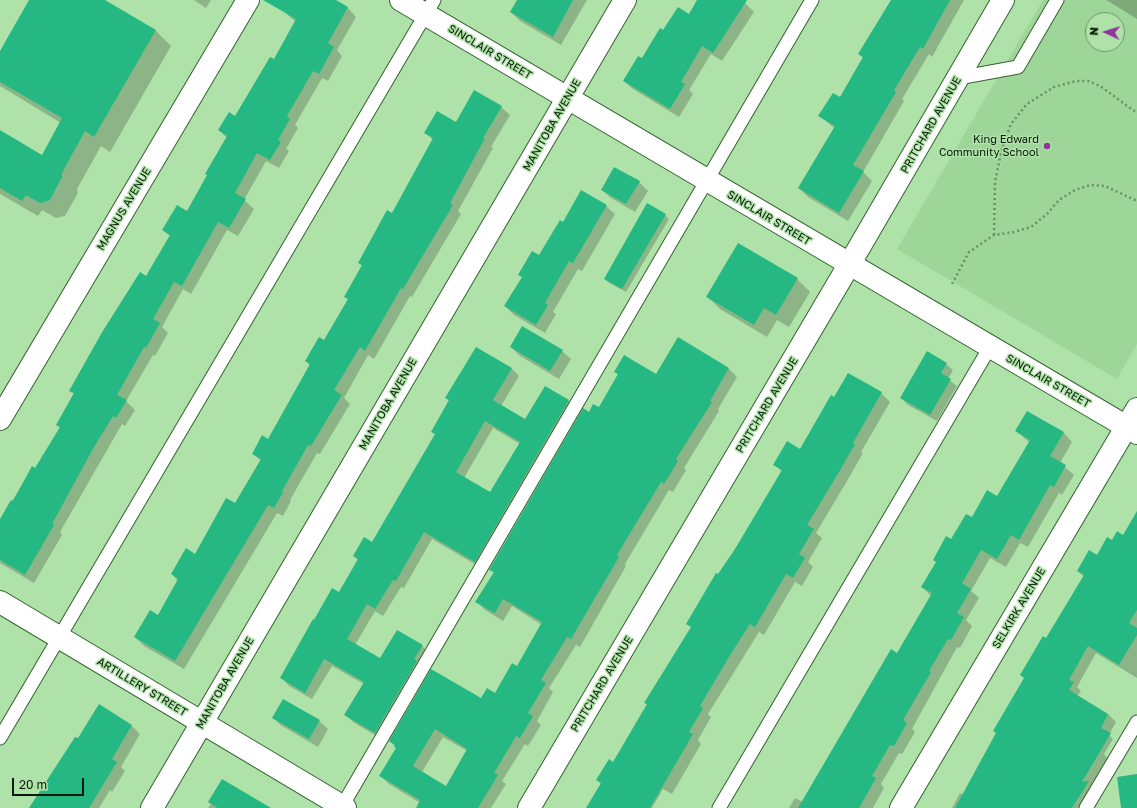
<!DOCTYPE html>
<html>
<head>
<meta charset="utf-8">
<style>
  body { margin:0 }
  #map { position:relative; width:1137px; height:808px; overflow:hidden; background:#afe2a9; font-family:"Golos Text",sans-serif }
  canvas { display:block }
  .north { position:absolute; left:1085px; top:12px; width:40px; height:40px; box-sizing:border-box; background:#afe2a9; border:1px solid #6c9268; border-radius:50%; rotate:274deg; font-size:11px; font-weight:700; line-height:16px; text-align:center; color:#071a06 }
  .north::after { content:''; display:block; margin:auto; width:14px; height:18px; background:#90349e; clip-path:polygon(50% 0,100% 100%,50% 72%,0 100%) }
  .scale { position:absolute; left:12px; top:778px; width:72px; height:18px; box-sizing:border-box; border:2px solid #071a06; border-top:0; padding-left:5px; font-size:12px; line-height:14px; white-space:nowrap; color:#071a06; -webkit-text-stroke:3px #afe2a9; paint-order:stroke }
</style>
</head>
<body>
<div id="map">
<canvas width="1137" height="808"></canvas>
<div class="north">N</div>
<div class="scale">20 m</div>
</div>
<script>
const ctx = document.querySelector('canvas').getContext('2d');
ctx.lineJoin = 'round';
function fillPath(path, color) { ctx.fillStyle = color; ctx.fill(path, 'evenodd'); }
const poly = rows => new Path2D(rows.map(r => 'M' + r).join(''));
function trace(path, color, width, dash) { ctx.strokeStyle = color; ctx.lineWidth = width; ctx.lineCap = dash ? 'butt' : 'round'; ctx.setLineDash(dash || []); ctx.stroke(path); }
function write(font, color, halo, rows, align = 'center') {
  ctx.font = font + ' "Golos Text",sans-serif'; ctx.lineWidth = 3; ctx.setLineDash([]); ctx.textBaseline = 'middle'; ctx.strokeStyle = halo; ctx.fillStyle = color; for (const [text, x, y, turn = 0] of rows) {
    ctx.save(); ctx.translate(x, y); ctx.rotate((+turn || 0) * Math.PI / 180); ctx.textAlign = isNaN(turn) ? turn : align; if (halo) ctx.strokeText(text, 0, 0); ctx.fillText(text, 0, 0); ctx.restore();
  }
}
fillPath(poly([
  [1043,0,1137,0,1137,344,1117,379,897,249],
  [1093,20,1117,20,1117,44,1093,44]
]), '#9ed598');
fillPath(poly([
  [30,0,103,0,156,31,171,46,110,152,101,146,77,189,78,193,65,216,56,218,42,210,38,216,0,194,0,132,42,156,61,123,0,86,0,53],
  [194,0,211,0,206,8],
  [288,0,334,0,348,8,356,17,337,50,342,56,328,81,322,78,295,125,298,128,286,149,289,151,279,168,266,161,244,200,254,209,238,236,227,230,191,294,183,289,162,327,168,333,155,356,153,355,126,401,135,410,125,426,122,424,60,532,62,535,34,583,0,563,0,521,32,468,36,470,60,428,57,425,74,394,70,391,147,277,170,236,163,230,187,212,208,175,227,138,219,130,236,117,274,60,296,22,282,10],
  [519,0,587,0,561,45,520,21,511,12],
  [699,0,745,0,744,2,754,12,722,61,711,54,689,90,693,94,679,117,633,89,624,81,664,32,690,15],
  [900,0,964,0,932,57,929,54,902,99,904,101,863,172,872,181,848,221,808,197,799,188,834,128,820,116,840,98,863,58,859,54],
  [1106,0,1137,0,1137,19,1108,1],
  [501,107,510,115,491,147,493,148,458,211,461,214,412,297,410,296,374,359,368,355,344,398,350,404,320,454,317,453,290,500,291,501,283,516,277,513,184,669,144,646,135,637,158,616,178,581,172,574,195,555,235,504,261,461,253,454,268,440,310,366,306,361,325,341,349,300,345,296,362,266,359,263,392,214,433,140,426,133],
  [639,182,648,191,635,212,611,198,602,190],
  [606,206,615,214,582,271,578,269,553,312,556,314,545,333,514,315,505,306,539,257],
  [665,215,669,219,626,292,609,283,605,279],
  [797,279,810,292,789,327,777,320,767,337,720,309,707,296],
  [679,339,729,369,737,377,718,409,719,411,684,468,686,470,673,492,669,490,625,564,626,566,580,647,576,645,549,688,553,692,537,721,541,725,528,746,525,744,502,781,506,784,491,808,422,808,420,803,389,784,381,776,397,748,390,741,495,694,517,667,542,625,512,606,503,621,485,610,477,602,494,573,490,570,589,413,657,375],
  [443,737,467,751,446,787,422,772],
  [511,347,562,351,571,359,559,379,520,356],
  [946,364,953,370,948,379,957,386,937,421,908,405,901,398],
  [511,368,519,376,501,406,526,421,546,387,569,401,576,409,483,569,432,539,404,588,401,587,383,616,375,611,355,645,381,660,422,646,430,654,383,740,353,722,346,715,364,684,332,666,312,699,289,686,282,678,314,621,339,593,358,560,354,556,373,543,436,435,432,431,449,401,447,398],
  [493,428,520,444,490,493,464,478],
  [881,393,890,402,861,452,863,453,847,481,816,533,822,538,808,562,813,567,802,586,795,582,764,635,759,632,741,661,708,714,711,717,698,740,701,744,672,794,663,789,652,808,588,808,601,784,597,780,614,763,648,705,646,703,692,628,687,624,736,550,782,472,774,464,800,450,834,398],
  [1027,412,1064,433,1072,442,1060,463,1074,475,1062,495,1059,493,1028,547,1020,543,1006,567,990,558,971,591,979,598,966,620,972,626,960,648,957,647,912,729,915,732,902,754,899,753,881,784,884,788,873,808,789,808,795,798,803,802,898,654,931,596,922,587,952,541,972,519,998,497,1030,443,1016,431],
  [1137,513,1137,678,1096,653,1077,687,1081,691,1077,697,1108,714,1116,722,1109,735,1113,739,1104,754,1108,759,1085,808,952,808,960,793,963,795,1046,639,1084,577,1078,571,1112,541,1124,536],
  [99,706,132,726,140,734,121,767,125,771,112,792,110,790,99,808,34,808],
  [273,718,319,721,328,729,318,747,282,726],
  [211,804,263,808,208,808]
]), '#0003');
fillPath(poly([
  [29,0,105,0,156,30,94,137,85,131,62,173,62,177,50,200,40,203,26,195,22,201,0,188,0,130,42,155,62,118,0,82,0,51],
  [263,0,336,0,348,7,328,43,334,47,319,74,313,71,287,116,290,119,278,140,281,142,270,160,257,153,235,193,246,199,229,228,218,222,182,286,174,282,153,319,160,323,146,348,144,347,117,395,127,400,116,418,113,416,94,447,52,524,54,525,25,575,0,560,0,519,11,500,13,501,32,466,35,468,60,427,56,425,74,393,69,391,101,334,140,272,146,276,170,235,162,230,177,205,187,211,207,175,205,174,227,136,218,130,229,112,235,116,270,57,274,59,296,19],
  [517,0,573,0,553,37,510,12],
  [697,0,747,0,713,53,702,46,681,82,685,84,670,109,623,81,638,56,642,58,660,28,663,30,678,7,689,14],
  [891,0,950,0,923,49,920,47,894,90,896,92,853,165,864,171,839,213,798,188,835,126,818,116,833,93,840,97,863,57,858,54],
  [474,90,502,106,483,138,485,138,450,203,453,205,403,289,401,288,365,351,360,347,334,390,342,395,329,416,311,446,308,445,282,491,283,492,274,508,268,505,175,661,134,637,150,610,158,615,178,579,171,574,186,548,195,554,226,498,235,503,261,459,252,454,262,435,268,439,310,364,305,361,319,337,324,340,348,299,344,297,362,265,358,263,387,210,392,213,433,138,424,133,437,111,456,122],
  [614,167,640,181,626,204,601,190],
  [581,190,607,205,573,263,569,261,545,303,548,305,536,325,504,306,522,277,518,275,532,251,539,255,560,220,563,222],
  [647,203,666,214,622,289,604,279],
  [738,243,798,278,776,315,764,308,754,325,706,297],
  [522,326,563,350,550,371,510,347],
  [678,337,729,368,710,401,712,402,676,459,678,461,664,484,661,482,617,555,619,557,571,639,567,637,541,680,546,683,528,713,533,716,520,738,516,736,494,773,498,775,478,808,416,808,420,800,379,776,396,748,394,747,395,745,389,741,431,669,481,698,487,688,495,693,512,663,517,666,542,622,503,599,495,613,475,602,494,572,489,570,583,408,589,412,593,404,599,407,618,374,614,372,624,355,656,374],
  [435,729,467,749,446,786,413,766],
  [476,347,512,368,493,400,525,419,545,386,569,400,475,562,424,532,396,581,393,580,375,609,367,604,347,639,380,658,397,630,423,645,414,659,417,661,375,733,344,715,364,682,324,659,305,693,280,678,313,619,314,620,332,588,339,592,358,559,353,556,364,537,372,542,435,434,431,432,449,400,445,398],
  [485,421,520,442,490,492,456,472],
  [927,351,947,363,941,373,951,379,930,415,900,398],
  [848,373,882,392,853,443,855,444,839,472,807,525,814,529,799,554,805,558,793,578,786,574,755,627,750,624,732,652,700,706,703,708,689,732,693,734,650,808,586,808,601,783,596,780,609,759,613,762,647,704,644,703,691,627,686,624,716,573,718,574,735,549,782,470,773,465,787,441,800,449,831,395,834,397],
  [1027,411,1064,432,1050,456,1066,465,1054,487,1050,485,1019,540,1011,535,997,559,981,550,962,583,971,589,957,613,964,617,951,640,948,639,929,671,931,672,903,720,907,723,894,746,890,745,872,776,876,778,859,808,798,808,891,649,897,653,932,593,921,587,936,562,933,560,946,536,951,539,966,514,972,517,987,490,997,496,1030,440,1015,431],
  [1137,511,1137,610,1129,623,1137,628,1137,635,1119,665,1088,646,1069,680,1074,682,1069,690,1108,714,1101,728,1111,733,1082,782,1089,781,1072,808,955,808,996,733,993,731,1024,678,1020,675,1043,636,1046,638,1084,575,1077,571,1089,550,1097,555,1107,537,1112,540,1117,531,1123,535],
  [283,699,320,720,309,739,272,718],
  [99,704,132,725,112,759,117,762,89,808,29,808,75,737,78,738],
  [1137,774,1137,808,1121,808,1117,777],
  [222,779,271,808,218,808,208,802]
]), '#25b882');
const service = poly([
  [958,78,1018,67,1057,0],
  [0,738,434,0],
  [341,808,812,0],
  [719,808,990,347],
  [1086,808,1137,722]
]);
const minor = poly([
  [401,0,1137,433],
  [0,419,248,0],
  [0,602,345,808],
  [152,808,625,0],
  [529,808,849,265,1003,0]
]);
const secondary = poly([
  [901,808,1137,409]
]);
trace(service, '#336230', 15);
trace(minor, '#336230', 24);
trace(secondary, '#336230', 24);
trace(poly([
  [994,235,995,182,1002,148,1011,124,1027,104,1054,87,1076,81,1088,81,1100,86,1137,113],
  [952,284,969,252,994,235,1014,232,1031,227,1047,214,1059,200,1075,190,1090,185,1105,186,1137,201]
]), '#698f65', 2.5, [2, 3]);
trace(service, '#fff', 13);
trace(minor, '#fff', 22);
trace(secondary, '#fff', 22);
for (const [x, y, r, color] of [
  [1047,146,4,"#90349e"]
]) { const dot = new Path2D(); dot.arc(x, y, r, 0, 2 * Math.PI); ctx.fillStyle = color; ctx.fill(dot); trace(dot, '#afe2a9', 1.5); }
write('11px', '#071a06', '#afe2a9', [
  ["SINCLAIR STREET",490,52,31],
  ["MANITOBA AVENUE",552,125,-60],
  ["PRITCHARD AVENUE",931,125,-60],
  ["MAGNUS AVENUE",124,209,-59],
  ["SINCLAIR STREET",769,218,31],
  ["SINCLAIR STREET",1048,381,30],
  ["MANITOBA AVENUE",388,404,-60],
  ["PRITCHARD AVENUE",767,405,-59],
  ["SELKIRK AVENUE",1019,608,-59],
  ["MANITOBA AVENUE",225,683,-60],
  ["PRITCHARD AVENUE",602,684,-59],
  ["ARTILLERY STREET",142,687,31]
]);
write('11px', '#071a06', '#afe2a9', [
  ["King Edward",1039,140],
  ["Community School",1039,153]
], 'right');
</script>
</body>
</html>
